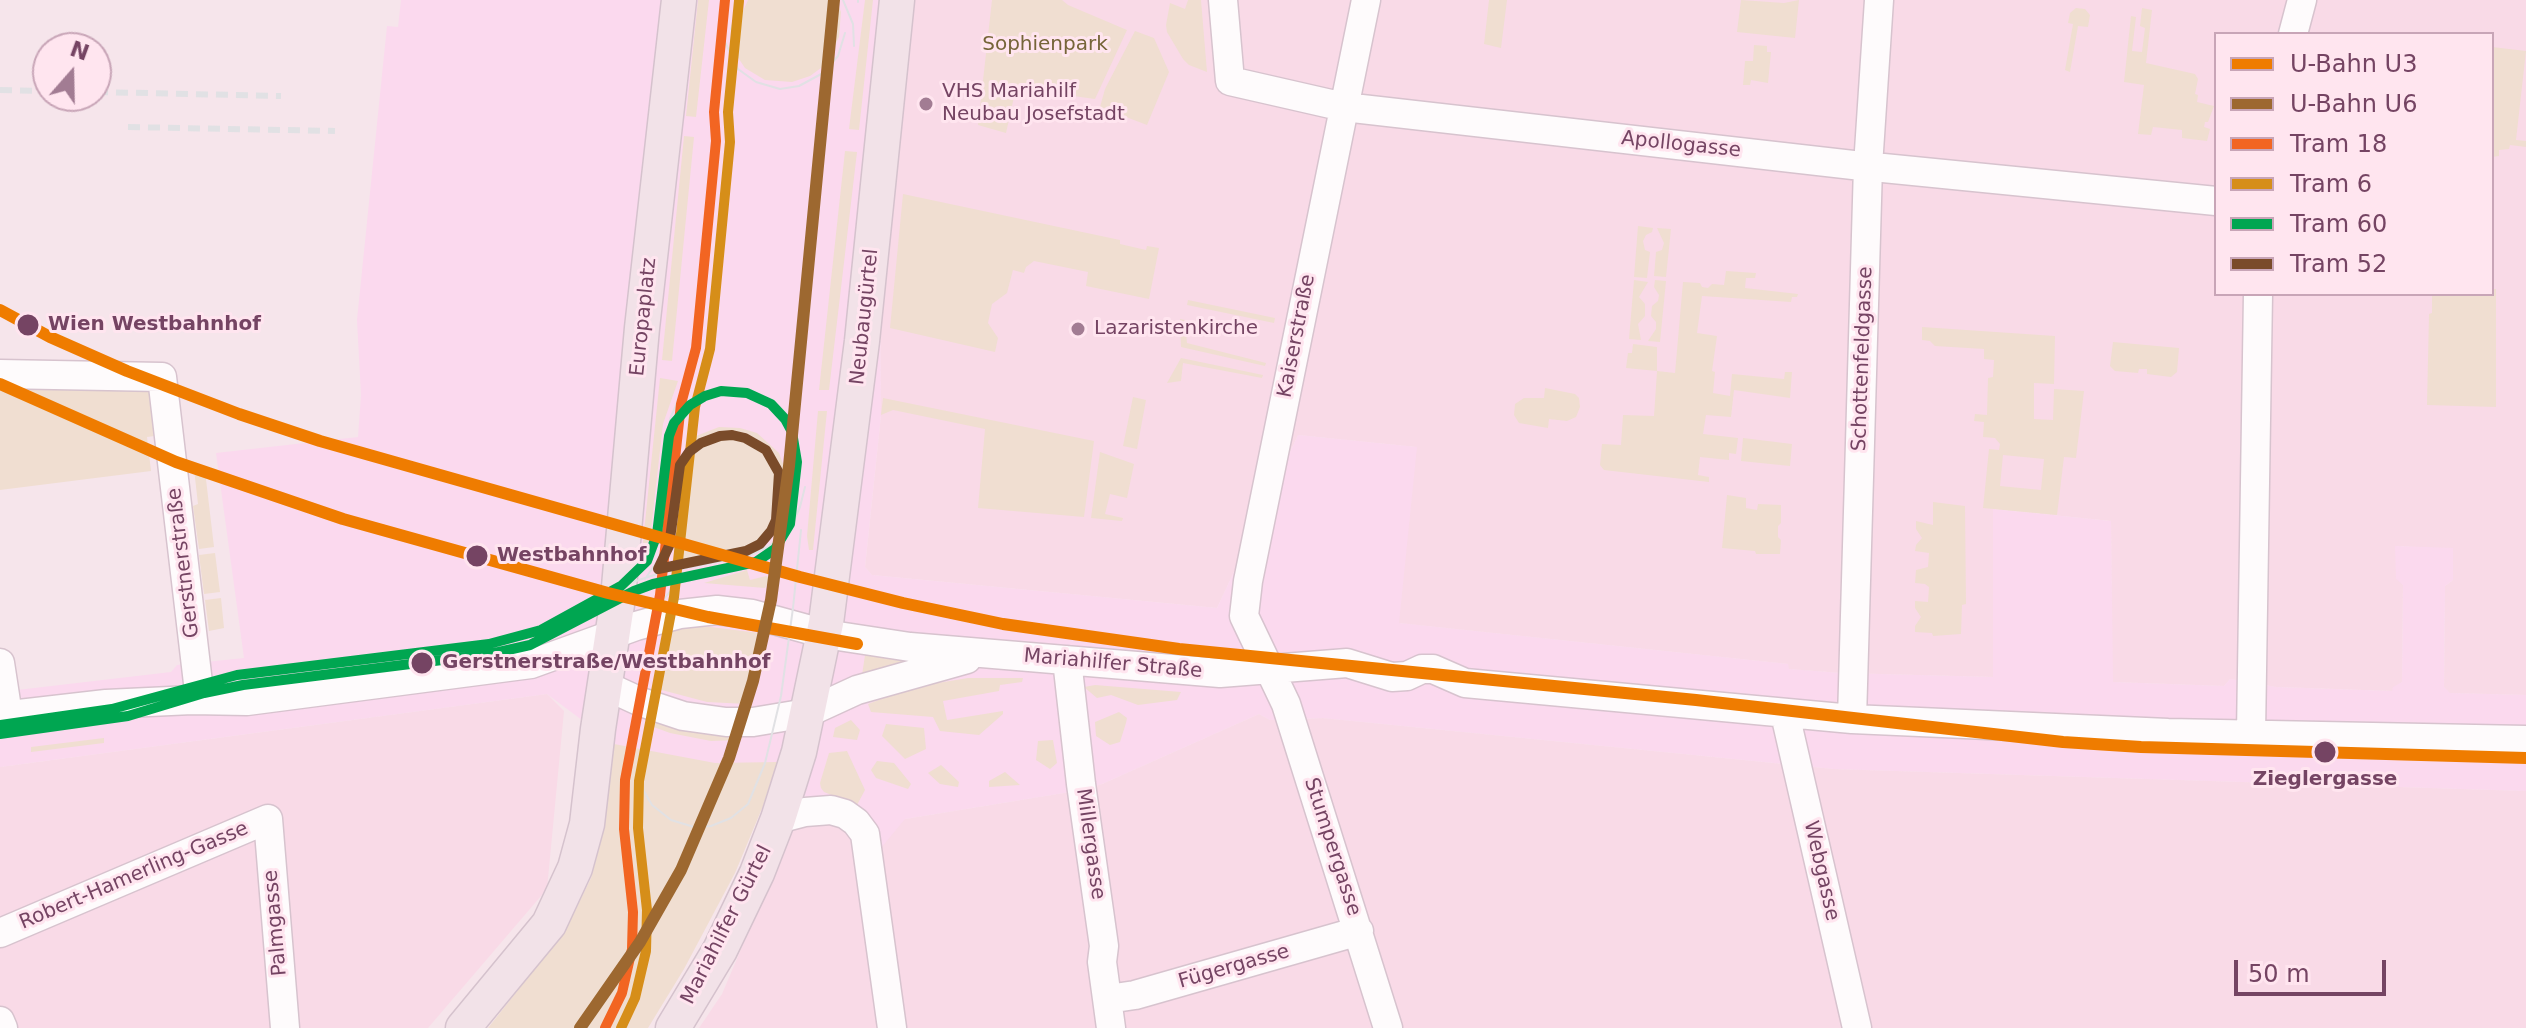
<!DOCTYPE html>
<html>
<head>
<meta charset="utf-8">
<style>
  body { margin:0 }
  #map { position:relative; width:2526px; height:1028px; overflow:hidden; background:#f6e5eb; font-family:"DejaVu Sans",sans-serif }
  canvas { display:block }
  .legend { position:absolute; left:2214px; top:32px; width:280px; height:264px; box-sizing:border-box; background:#ffe5ef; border:2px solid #c8a5b7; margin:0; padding:10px 14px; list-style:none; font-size:24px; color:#754463 }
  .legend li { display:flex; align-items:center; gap:16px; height:40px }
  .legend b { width:40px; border:2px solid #c8a5b7 }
  .north { position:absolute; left:32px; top:32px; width:80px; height:80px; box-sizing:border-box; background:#ffe5ef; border:2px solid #c8a5b7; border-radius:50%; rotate:20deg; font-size:22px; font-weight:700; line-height:32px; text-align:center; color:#754463 }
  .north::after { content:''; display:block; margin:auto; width:28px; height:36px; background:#a27c93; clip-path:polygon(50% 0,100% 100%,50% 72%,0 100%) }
  .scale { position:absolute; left:2234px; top:960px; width:152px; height:36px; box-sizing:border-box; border:4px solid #754463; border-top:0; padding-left:10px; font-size:24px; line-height:28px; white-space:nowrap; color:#754463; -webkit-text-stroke:6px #ffe5ef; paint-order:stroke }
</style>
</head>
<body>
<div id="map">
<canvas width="2526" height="1028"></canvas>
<ul class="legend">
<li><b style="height:10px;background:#ef7c00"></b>U-Bahn U3</li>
<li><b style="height:10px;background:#9d6830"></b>U-Bahn U6</li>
<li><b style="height:10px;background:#f26522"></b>Tram 18</li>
<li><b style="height:10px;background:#d68e19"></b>Tram 6</li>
<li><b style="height:10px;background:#00a651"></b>Tram 60</li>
<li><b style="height:10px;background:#7a4b2a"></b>Tram 52</li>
</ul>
<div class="north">N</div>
<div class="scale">50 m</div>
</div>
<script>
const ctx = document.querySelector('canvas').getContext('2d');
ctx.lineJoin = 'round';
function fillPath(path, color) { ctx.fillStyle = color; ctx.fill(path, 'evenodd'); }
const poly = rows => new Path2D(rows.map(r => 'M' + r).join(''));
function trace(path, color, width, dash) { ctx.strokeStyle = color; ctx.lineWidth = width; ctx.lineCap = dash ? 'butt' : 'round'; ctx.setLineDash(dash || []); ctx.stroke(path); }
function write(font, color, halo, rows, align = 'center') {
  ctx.font = font + ' "DejaVu Sans",sans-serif'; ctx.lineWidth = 6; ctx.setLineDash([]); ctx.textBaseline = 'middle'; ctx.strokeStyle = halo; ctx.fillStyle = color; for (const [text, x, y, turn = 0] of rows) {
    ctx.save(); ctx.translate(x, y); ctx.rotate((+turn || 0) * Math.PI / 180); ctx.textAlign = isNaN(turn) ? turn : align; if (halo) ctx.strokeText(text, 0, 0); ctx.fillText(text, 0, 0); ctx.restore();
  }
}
fillPath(poly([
  [878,0,2526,0,2526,695,2449,693,2444,687,2445,586,2453,580,2453,549,2396,546,2403,585,2402,682,2393,691,2276,687,2230,679,2224,686,2112,682,2111,521,1993,509,1994,677,1841,673,1788,669,1788,664,1398,623,1416,447,1298,435,1217,608,872,575,865,567,881,415],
  [2216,34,2492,34,2492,294,2216,294],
  [547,694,564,711,547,889,428,1028,0,1028,0,767],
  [1259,714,1270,720,1323,718,1834,769,2526,791,2526,1028,699,1028,722,994,806,796,905,819,1082,790,1102,784]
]), '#f9dae7');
fillPath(poly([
  [401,0,878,0,881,415,865,567,872,575,1217,608,1298,435,1417,447,1399,623,1788,664,1789,669,1841,673,1993,677,1993,509,2111,521,2113,682,2224,686,2230,679,2276,687,2392,691,2393,687,2402,682,2403,585,2396,579,2395,546,2453,548,2453,580,2445,586,2444,687,2450,693,2526,695,2526,791,1834,769,1323,718,1270,720,1259,714,1102,784,1082,790,905,819,881,848,808,800,806,796,762,781,614,744,547,694,0,767,0,692,171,672,177,665,244,658,216,453,358,437,361,395,357,320,387,26,398,27]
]), '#fbd9ee');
fillPath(poly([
  [698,0,709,0,696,117,686,116],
  [748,0,836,0,841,12,839,37,825,65,810,76,792,82,765,80,745,68,735,53,739,20],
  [865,0,873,0,859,130,849,129],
  [992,0,1062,0,1068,5,1127,30,1095,99,1016,88,1006,133,978,125],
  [1188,0,1201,0,1207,72,1189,65,1183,59,1167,32,1166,25,1170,3,1185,9],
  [1489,0,1507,0,1501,48,1484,44],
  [1741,0,1784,3,1799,0,1795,38,1737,32],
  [2076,8,2085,9,2090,15,2088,27,2078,26,2070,72,2065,70,2073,24,2068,23,2070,13],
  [2142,8,2152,10,2146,63,2195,74,2198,79,2195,94,2198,95,2197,102,2214,106,2208,122,2205,122,2204,127,2210,129,2207,141,2182,138,2182,130,2153,127,2151,135,2138,134,2144,85,2124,82,2131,16,2136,17,2132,51,2142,52,2145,28,2140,26],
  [1135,31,1154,38,1169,72,1147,125,1100,107,1105,89],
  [1754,45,1767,46,1767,52,1771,52,1768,83,1751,80,1750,85,1743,85,1745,61,1753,61],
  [2492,47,2526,51,2516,140,2526,141,2526,147,2510,145,2509,149,2499,150,2499,156,2492,157],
  [684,136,694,137,672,361,662,360],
  [845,151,857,152,829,390,819,390],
  [903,194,1120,240,1120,244,1146,250,1147,246,1159,248,1149,299,1086,286,1088,272,1034,261,1026,267,1024,273,1013,270,1007,293,992,304,988,323,998,338,995,352,890,328],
  [1638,226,1653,228,1652,232,1646,235,1643,241,1645,250,1650,252,1647,278,1634,277],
  [1657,228,1671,229,1666,277,1654,276,1656,252,1662,250,1664,243],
  [1726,271,1756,273,1755,278,1746,278,1745,288,1798,294,1797,297,1792,297,1791,302,1702,296,1697,333,1717,336,1712,371,1715,372,1713,393,1730,396,1732,374,1784,379,1785,372,1792,372,1790,398,1734,390,1731,417,1706,415,1703,434,1738,438,1736,454,1729,453,1729,460,1700,457,1698,475,1709,477,1709,482,1604,470,1600,465,1602,444,1621,445,1623,415,1654,416,1657,371,1626,368,1628,353,1632,353,1633,344,1657,347,1657,371,1675,373,1683,282,1700,283,1702,287,1708,288,1712,284,1724,285],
  [1634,280,1648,282,1639,297,1645,304,1645,316,1638,324,1641,340,1629,339],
  [1655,280,1666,281,1660,342,1648,341,1656,329,1656,322,1651,316,1652,306,1658,301,1659,295,1654,287],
  [2492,289,2496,289,2496,407,2427,405,2429,314,2432,313,2432,294,2492,294],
  [1188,300,1275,318,1274,323,1187,305],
  [1180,319,1185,320,1187,343,1266,363,1265,366,1181,347],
  [1922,327,2055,336,2054,384,2034,383,2034,419,2053,420,2054,389,2084,391,2076,458,2064,457,2057,515,1983,508,1989,449,1999,450,2000,444,1995,438,1983,437,1984,422,1974,421,1975,414,1987,415,1988,378,1993,377,1994,360,1984,359,1984,349,1935,346,1930,341,1922,340],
  [2003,455,2044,459,2041,490,2000,486],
  [2113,342,2179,348,2177,372,2171,377,2147,374,2147,369,2139,369,2138,373,2115,371,2110,366],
  [1181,358,1263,375,1262,378,1183,363,1181,381,1167,383],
  [660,378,678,381,663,424,651,530,645,552,642,551],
  [0,384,139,386,149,391,157,404,162,435,147,437,151,471,0,490],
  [1545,388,1575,394,1579,398,1580,407,1576,417,1567,421,1549,419,1548,428,1519,423,1514,415,1515,404,1524,398,1544,398],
  [1133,397,1146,400,1137,449,1123,446],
  [883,398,1094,441,1084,517,978,508,985,429,893,410,881,415],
  [818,411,827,411,813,550,809,550,807,536],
  [719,427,740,428,757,433,779,453,788,477,785,519,779,531,762,545,746,551,679,564,691,438],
  [1743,438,1792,444,1790,466,1741,461],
  [1100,452,1134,464,1127,498,1110,494,1105,514,1123,518,1122,521,1091,518],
  [202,468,205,471,214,547,199,549,193,506,198,504,194,469],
  [1727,495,1746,498,1746,508,1757,510,1758,504,1781,505,1781,523,1778,526,1778,537,1781,540,1780,554,1756,554,1755,551,1722,548],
  [1933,502,1965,506,1966,604,1962,605,1961,634,1933,636,1932,633,1915,632,1915,626,1921,617,1915,608,1915,601,1928,602,1929,587,1925,584,1915,583,1916,570,1928,567,1929,553,1915,551,1916,545,1922,538,1916,529,1916,521,1933,525],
  [215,553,220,592,204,594,199,555],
  [747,570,750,580,766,576,771,578,765,588,704,583],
  [221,598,224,628,209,631,205,600],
  [703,626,759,633,747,704,707,702,658,689,671,630],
  [865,655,933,661,861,682],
  [968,678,1023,678,1022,682,1000,685,999,691,943,701,947,720,1003,711,1003,714,979,735,940,731,933,717,871,712,868,704,913,687],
  [1095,685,1181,692,1177,700,1138,705,1111,695,1097,698,1084,687],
  [1119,712,1127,718,1126,723,1120,742,1110,745,1096,736,1095,722],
  [652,719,740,732,740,740,711,741,670,733,651,726],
  [851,720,860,730,857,740,833,737,835,728],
  [886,724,924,728,926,749,905,759,882,736],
  [104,738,104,743,31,752,31,747],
  [1053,740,1057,763,1050,769,1036,760,1038,741],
  [614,744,715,763,777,762,763,806,735,873,684,969,648,1028,488,1028,566,929,591,878,603,833],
  [847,751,865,790,857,805,824,792,821,788,820,783,829,753],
  [877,761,894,763,911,784,908,789,876,778,871,770],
  [941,765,959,782,958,787,940,784,928,773],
  [1005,772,1020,785,989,787,989,781]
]), '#f0ded1');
const minor = poly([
  [1223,0,1230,81,1344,107,1853,165,2216,201],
  [1366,0,1248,581,1244,616,1286,704,1388,1028],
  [2293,34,2302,0],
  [0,374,162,377,200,700],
  [1067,660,1081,784,1104,946,1102,962,1111,1028],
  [0,663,8,715],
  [604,685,641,702,683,716,726,722,753,722,807,713,857,690,967,659],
  [1785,714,1857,1028],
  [0,716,106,704,192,700,247,701,531,664,636,626,680,614,717,610,752,614,825,634,910,647,1220,673,1347,663,1392,677,1407,676,1422,669,1433,669,1465,683,1852,719,2168,733,2526,740],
  [1852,719,1868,166,1879,0],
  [2251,733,2258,294],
  [778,819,805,812,831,810,845,814,856,822,865,834,892,1028],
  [0,933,268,819,285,1028],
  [1108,999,1135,995,1359,931],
  [0,1021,3,1028]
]);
const major = poly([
  [463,1028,549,924,575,868,587,824,598,729,618,598,642,328,679,0],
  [673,1028,720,950,757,873,778,819,799,752,826,623,862,341,897,0]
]);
trace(minor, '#d7c3ce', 31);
trace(major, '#d5c2cd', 37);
trace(minor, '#fefbfc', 28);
trace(major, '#f2e2e8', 34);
trace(poly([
  [843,0,853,24,854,46],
  [858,0,858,2],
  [723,18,724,40,738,69,756,82,780,89,799,86,823,73,838,56,845,33],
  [731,29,741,0],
  [665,454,670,419,690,373],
  [645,579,665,550,679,507],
  [621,586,657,574,750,555,766,548,784,535,792,525,800,507,805,487],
  [650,655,664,599,675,585,694,570],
  [639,755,639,775,642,788,652,805,671,820,694,827,711,826,731,818,748,804,765,763,781,696,793,608,801,530]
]), '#e1e1e4', 2);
trace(poly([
  [0,90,48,91],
  [96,92,281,96],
  [128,127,335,131]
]), '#e1e1e4', 6, [12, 8]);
trace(poly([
  [605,1028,622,993,632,949,633,912,624,829,625,780,660,595,681,404,696,348,716,141,714,112,725,0]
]), '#f26522', 10);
trace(poly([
  [621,1028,635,998,646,951,647,910,638,828,639,781,674,597,695,407,710,349,730,142,728,112,739,1]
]), '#d68e19', 10);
trace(poly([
  [0,725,112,709,237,675,489,644,541,630,621,586,647,561,657,534,669,436,674,423,690,405,705,396,721,391,747,393,771,404,785,419,792,432,797,462,790,524,775,549,756,562,653,584,634,591,530,645,490,654,243,685,204,693,128,716,0,734]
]), '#00a651', 10);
trace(poly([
  [732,435,745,438,766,450,779,473,776,520,771,531,760,544,746,551,658,569,669,546,680,465,689,452,701,443,720,436,732,435]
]), '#7a4b2a', 10);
trace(poly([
  [0,310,50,337,127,371,239,414,320,441,800,577,903,603,1003,624,1179,649,1696,700,2063,742,2141,747,2526,758],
  [0,384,176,462,343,519,608,593,708,617,857,644]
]), '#ef7c00', 12);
trace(poly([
  [580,1028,640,942,681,870,729,758,753,681,771,600,789,466,834,0]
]), '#9d6830', 12);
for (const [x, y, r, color] of [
  [926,104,8,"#a27c93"],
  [28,325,12,"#754463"],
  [1078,329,8,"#a27c93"],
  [477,556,12,"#754463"],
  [422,663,12,"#754463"],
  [2325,752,12,"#754463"]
]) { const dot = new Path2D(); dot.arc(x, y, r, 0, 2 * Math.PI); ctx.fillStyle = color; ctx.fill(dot); trace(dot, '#ffe5ef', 3); }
write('20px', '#766539', '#ffe5ef', [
  ["Sophienpark",1045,45]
]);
write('20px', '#754463', '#ffe5ef', [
  ["VHS Mariahilf",942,92],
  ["Neubau Josefstadt",942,115],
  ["Lazaristenkirche",1094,329]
], 'left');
write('20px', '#754463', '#ffe5ef', [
  ["Apollogasse",1681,145,6],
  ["Europaplatz",644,317,-84],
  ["Neubaugürtel",865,317,-84],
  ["Kaiserstraße",1297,336,-79],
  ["Schottenfeldgasse",1863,359,-88],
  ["Gerstnerstraße",184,563,-97],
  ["Mariahilfer Straße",1113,664,5],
  ["Millergasse",1090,844,82],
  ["Stumpergasse",1332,847,72],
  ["Webgasse",1821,871,77],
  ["Robert-Hamerling-Gasse",134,876,-23],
  ["Palmgasse",276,923,-95],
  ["Mariahilfer Gürtel",727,925,-63],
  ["Fügergasse",1234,967,-16]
]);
write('bold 20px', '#754463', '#ffe5ef', [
  ["Wien Westbahnhof",48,325],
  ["Westbahnhof",497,556],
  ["Gerstnerstraße/Westbahnhof",442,663],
  ["Zieglergasse",2325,780,"center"]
], 'left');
</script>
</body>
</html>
